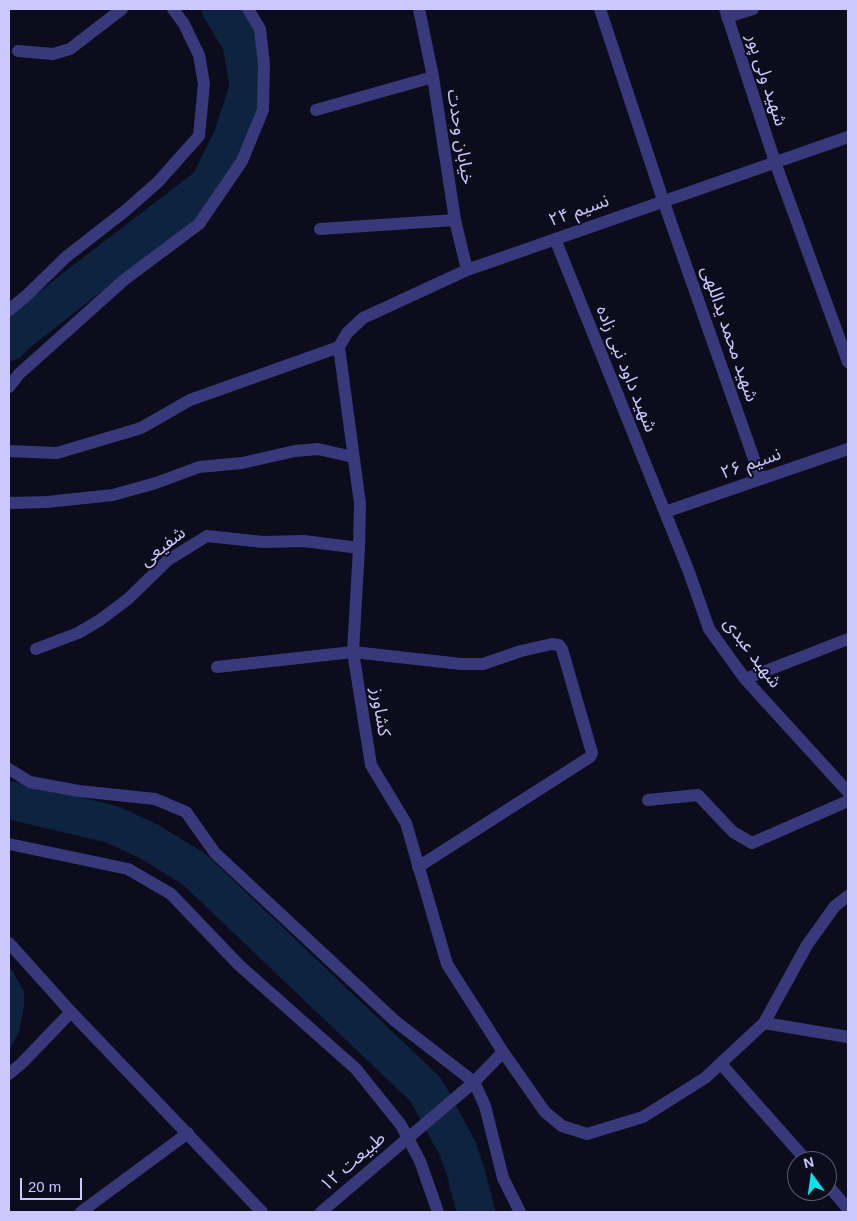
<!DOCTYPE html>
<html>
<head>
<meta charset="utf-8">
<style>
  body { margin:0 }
  #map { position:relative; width:857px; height:1221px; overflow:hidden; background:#0d0c1c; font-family:Helvetica,sans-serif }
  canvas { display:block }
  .frame { position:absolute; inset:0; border:10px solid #cbc8fd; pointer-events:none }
  .north { position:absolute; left:787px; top:1151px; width:50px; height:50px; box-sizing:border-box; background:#0d0c1c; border:1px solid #595776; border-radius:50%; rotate:346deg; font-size:14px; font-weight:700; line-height:20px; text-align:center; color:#cbc8fd }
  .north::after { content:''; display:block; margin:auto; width:18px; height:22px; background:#07e2eb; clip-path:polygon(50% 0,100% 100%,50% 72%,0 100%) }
  .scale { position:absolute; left:20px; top:1178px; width:62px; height:22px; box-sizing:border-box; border:2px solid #cbc8fd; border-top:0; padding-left:6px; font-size:15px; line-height:18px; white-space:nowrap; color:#cbc8fd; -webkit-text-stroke:4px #0d0c1c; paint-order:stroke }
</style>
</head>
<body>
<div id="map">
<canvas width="857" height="1221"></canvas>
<div class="frame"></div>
<div class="north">N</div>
<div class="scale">20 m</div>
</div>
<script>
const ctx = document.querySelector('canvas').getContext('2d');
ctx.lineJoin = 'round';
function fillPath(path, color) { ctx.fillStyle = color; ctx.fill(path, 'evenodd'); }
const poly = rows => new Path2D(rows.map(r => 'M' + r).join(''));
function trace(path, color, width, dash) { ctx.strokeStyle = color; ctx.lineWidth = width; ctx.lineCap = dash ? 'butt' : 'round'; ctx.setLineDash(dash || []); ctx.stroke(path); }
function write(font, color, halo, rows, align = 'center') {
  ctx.font = font + ' Helvetica,"Noto Sans Arabic",sans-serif'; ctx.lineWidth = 4; ctx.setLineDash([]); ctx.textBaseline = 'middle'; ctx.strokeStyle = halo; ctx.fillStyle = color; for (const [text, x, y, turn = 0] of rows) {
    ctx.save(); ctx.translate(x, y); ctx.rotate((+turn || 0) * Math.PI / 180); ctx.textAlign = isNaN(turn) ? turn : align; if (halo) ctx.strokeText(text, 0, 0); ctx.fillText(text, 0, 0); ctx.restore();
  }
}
fillPath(poly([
  [9,967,12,970,24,992,24,1006,19,1031,9,1051]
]), '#0d233f');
trace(poly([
  [9,342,14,336,80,284,209,185,232,138,249,87,241,42,221,9],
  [9,800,111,824,148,841,194,869,426,1090,458,1149,466,1173,476,1212]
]), '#0d233f', 38);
trace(poly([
  [600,9,663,200,761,479],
  [725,9,775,162,848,362],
  [727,17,753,9],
  [18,51,53,54,70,49,122,9],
  [316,110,433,77],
  [320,229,455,220],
  [555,239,689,572,709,629,745,679,848,792],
  [9,310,26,296,66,257,125,211,158,182,199,136,204,84,199,55,184,24,173,9],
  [9,387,19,374,124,280,199,224,242,161,263,110,264,64,260,29,248,9],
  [9,451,57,453,111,437,141,428,190,400,339,347],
  [9,503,47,502,113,495,156,483,199,467,242,463,295,451,318,449,353,457],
  [665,512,848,449],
  [36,649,78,633,100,620,128,599,168,560,207,536,263,542,304,541,359,548],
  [217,667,353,652,461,664,483,664,521,651,552,644,559,645,562,649,592,753,590,757,418,867],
  [745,679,848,639],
  [9,769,30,782,79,791,155,799,186,812,215,853,395,1021,474,1082,485,1106,503,1178,520,1212],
  [648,800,698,795,733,832,752,843,848,801],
  [9,844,128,869,171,894,239,965,356,1069,401,1125,420,1161,438,1212],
  [9,943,71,1012,262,1212],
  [764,1023,848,1037],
  [721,1064,807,1161],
  [9,1074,22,1063,71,1012],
  [827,1184,848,1209],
  [81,1212,188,1133],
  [321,1212,474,1082,503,1052]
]), '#38397a', 12);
trace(poly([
  [419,9,433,77,455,220,467,270],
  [848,137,467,270,363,318,347,333,339,347,360,504,359,548,353,652,371,765,406,823,447,964,503,1052,545,1112,562,1126,587,1134,643,1117,705,1078,764,1023,807,945,835,906,848,896]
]), '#38397a', 12);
write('18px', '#cbc8fd', '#0d0c1c', [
  ["شهید ولی پور",766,80,72],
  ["خیابان وحدت",460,137,81],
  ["نسیم ۲۴",579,211,-20],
  ["شهید محمد یداللهی",729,334,71],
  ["شهید داود نبی زاده",626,369,68],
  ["نسیم ۲۶",751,464,-19],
  ["شفیعی",163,547,-38],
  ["شهید عبدی",752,653,53],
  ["کشاورز",380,712,81],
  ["طبیعت ۱۲",353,1162,-41]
]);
</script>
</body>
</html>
